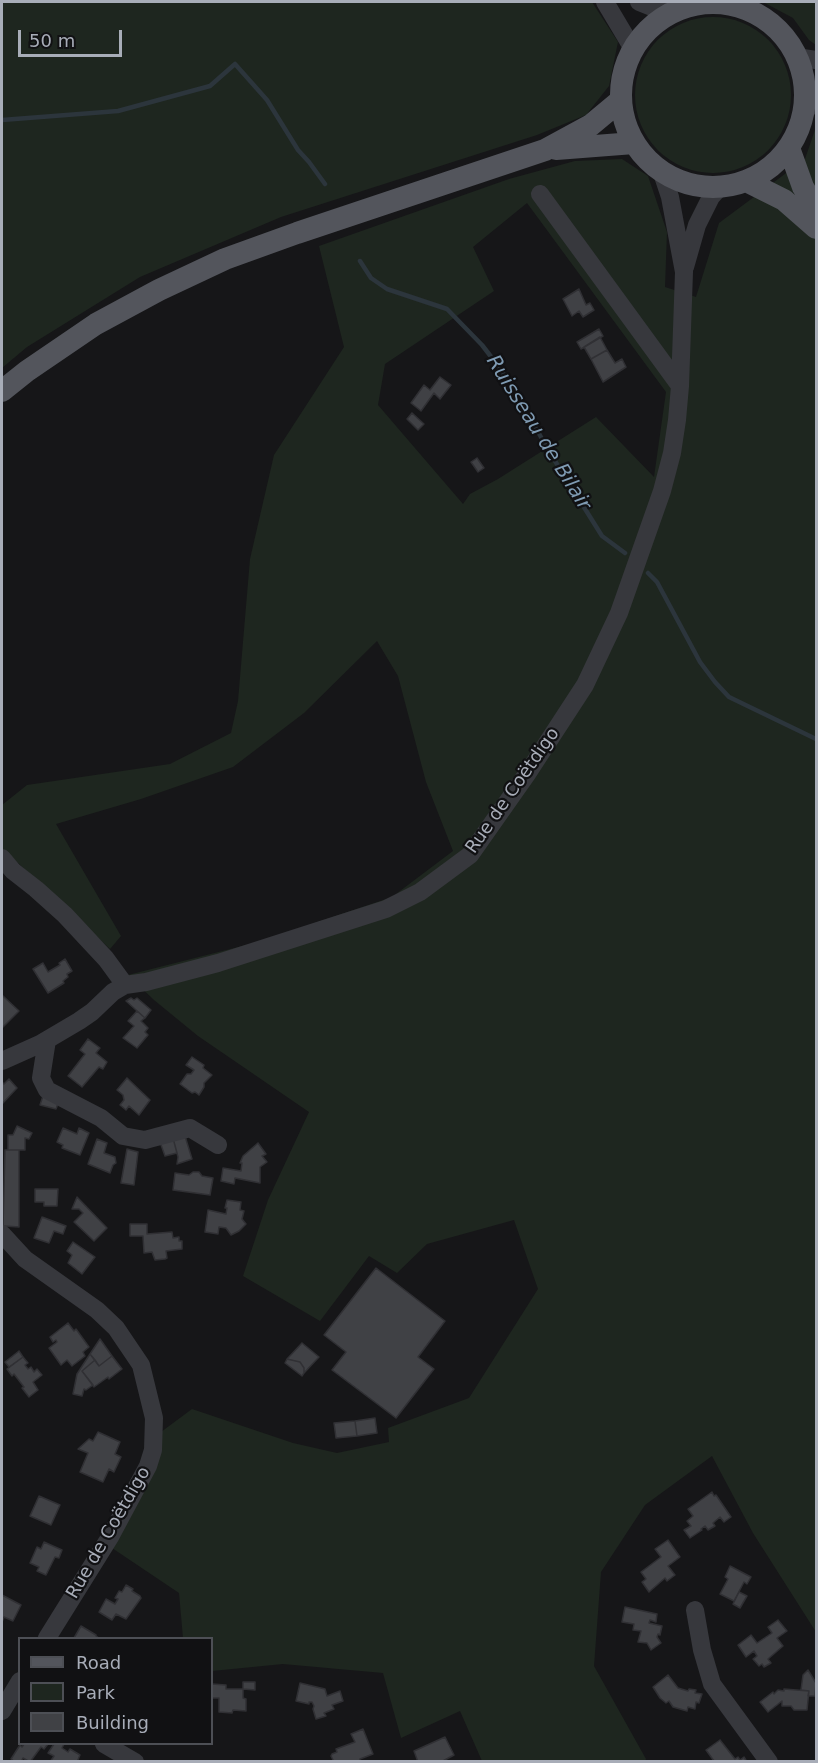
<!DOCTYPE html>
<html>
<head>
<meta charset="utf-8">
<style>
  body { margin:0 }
  #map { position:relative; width:818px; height:1763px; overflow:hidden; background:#161618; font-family:"DejaVu Sans",sans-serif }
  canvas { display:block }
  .frame { position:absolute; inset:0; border:3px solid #a8adb8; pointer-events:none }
  .legend { position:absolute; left:18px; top:1637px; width:195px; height:108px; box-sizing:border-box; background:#111113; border:2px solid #4d4f55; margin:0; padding:8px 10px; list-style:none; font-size:18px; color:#a8adb8 }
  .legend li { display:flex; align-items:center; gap:12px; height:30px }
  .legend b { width:30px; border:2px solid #4d4f55 }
  .scale { position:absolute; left:18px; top:30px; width:104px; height:27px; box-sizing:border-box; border:3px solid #a8adb8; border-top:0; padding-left:8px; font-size:18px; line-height:21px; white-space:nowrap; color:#a8adb8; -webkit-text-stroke:4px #111113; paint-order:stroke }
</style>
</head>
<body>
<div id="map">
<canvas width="818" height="1763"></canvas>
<div class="frame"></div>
<ul class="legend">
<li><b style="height:8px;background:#53555c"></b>Road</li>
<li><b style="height:16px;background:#1e261f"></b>Park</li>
<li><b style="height:16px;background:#404145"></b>Building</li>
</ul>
<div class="scale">50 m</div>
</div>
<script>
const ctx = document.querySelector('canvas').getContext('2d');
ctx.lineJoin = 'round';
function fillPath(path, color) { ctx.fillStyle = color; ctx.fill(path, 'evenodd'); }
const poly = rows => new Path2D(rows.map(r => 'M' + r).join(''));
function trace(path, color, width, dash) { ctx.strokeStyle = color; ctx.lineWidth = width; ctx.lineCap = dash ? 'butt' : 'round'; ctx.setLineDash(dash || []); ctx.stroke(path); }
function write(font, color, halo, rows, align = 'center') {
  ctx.font = font + ' "DejaVu Sans",sans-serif'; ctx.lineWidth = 4.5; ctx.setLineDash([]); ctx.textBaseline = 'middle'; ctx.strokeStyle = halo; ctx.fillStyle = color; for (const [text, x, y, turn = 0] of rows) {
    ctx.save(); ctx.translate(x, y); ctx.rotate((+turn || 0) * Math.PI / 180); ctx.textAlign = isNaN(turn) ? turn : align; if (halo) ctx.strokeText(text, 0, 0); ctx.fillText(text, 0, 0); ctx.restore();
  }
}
fillPath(poly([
  [2,2,592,2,618,42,609,86,586,115,537,135,281,217,140,277,27,347,2,368],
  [763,2,816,2,816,45,809,40,793,18],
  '635 95a78 78 0 1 1 156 0a78 78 0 1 1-156 0Z',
  [816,127,816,1632,753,1533,712,1456,645,1505,601,1572,594,1666,646,1759,645,1761,482,1761,460,1711,401,1738,383,1673,283,1664,212,1671,212,1638,183,1638,179,1593,112,1548,161,1432,192,1409,293,1443,337,1453,389,1442,388,1428,469,1398,538,1289,514,1220,427,1244,397,1273,369,1256,320,1321,243,1276,268,1200,309,1112,198,1036,154,1000,128,975,258,942,392,897,453,851,426,782,398,676,377,641,304,713,233,767,141,799,56,824,121,936,110,949,2,848,2,805,27,785,170,764,231,733,238,701,250,559,274,455,344,347,319,246,509,179,575,161,622,159,648,176,667,232,665,287,696,297,719,223,805,159],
  [527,203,666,392,654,477,596,417,498,479,470,494,463,504,378,405,385,364,494,291,473,247]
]), '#1e261f');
trace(poly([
  [2,120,118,111,210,86,235,64,267,100,298,150,309,162,325,184],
  [360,261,371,278,387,289,447,309,482,345,499,367,516,393,550,453,602,536,625,553],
  [648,573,657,582,700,662,715,682,729,697,816,739]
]), '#2c353c', 4.5);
const building = poly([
  [579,289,586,305,590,303,594,310,583,317,579,311,572,316,563,299,579,289],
  [599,329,603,336,581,349,577,342,599,329],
  [600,337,607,350,591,359,584,347,600,337],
  [607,350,615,363,622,359,626,367,603,382,591,359,607,350],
  [440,377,451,385,440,399,434,393,421,411,411,403,424,385,430,390,440,377],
  [412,413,424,424,418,430,407,419,412,413],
  [477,458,484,468,478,472,471,462,477,458],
  [65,959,72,971,67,974,68,977,63,981,64,983,48,993,33,969,43,963,48,972,60,965,59,963,65,959],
  [3,996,19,1011,2,1028,2,997,3,996],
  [131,998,134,1000,137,998,151,1010,145,1018,126,1001,131,998],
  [137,1011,145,1018,141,1021,148,1028,145,1032,148,1035,137,1048,123,1038,134,1026,128,1021,137,1011],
  [88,1039,100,1048,96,1053,107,1062,103,1069,99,1067,82,1087,68,1076,85,1054,80,1050,88,1039],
  [192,1057,204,1065,203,1068,212,1075,204,1083,204,1087,199,1095,195,1092,192,1093,180,1084,187,1074,191,1074,194,1070,186,1065,192,1057],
  [127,1078,150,1100,139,1115,129,1106,126,1110,120,1105,124,1100,123,1095,117,1090,127,1078],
  [9,1079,17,1088,2,1104,2,1082,4,1084,9,1079],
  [43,1096,59,1101,56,1109,40,1105,43,1096],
  [17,1126,32,1133,29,1139,25,1138,25,1150,8,1150,8,1135,13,1135,17,1126],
  [63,1128,77,1134,79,1128,89,1133,80,1155,62,1148,63,1145,57,1142,63,1128],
  [185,1136,192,1159,177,1164,178,1157,173,1138,185,1136],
  [173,1138,177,1153,165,1156,160,1142,173,1138],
  [97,1139,107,1143,104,1153,115,1157,116,1163,113,1165,110,1173,88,1164,97,1139],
  [258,1143,266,1154,262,1156,267,1162,260,1167,260,1183,235,1178,234,1184,221,1181,223,1168,241,1171,242,1163,240,1163,243,1156,258,1143],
  [127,1149,138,1152,134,1185,121,1183,127,1149],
  [5,1150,19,1150,19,1227,3,1226,5,1150],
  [193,1172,199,1172,202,1176,213,1178,210,1195,173,1190,175,1173,189,1175,193,1172],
  [35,1189,58,1189,57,1206,44,1206,44,1202,35,1202,35,1189],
  [77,1197,107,1228,94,1241,74,1222,83,1213,79,1209,72,1209,77,1197],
  [227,1200,241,1202,240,1210,244,1211,242,1219,246,1224,239,1231,231,1235,226,1228,219,1227,218,1234,205,1232,208,1210,226,1214,227,1208,225,1208,227,1200],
  [42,1217,66,1226,63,1234,54,1231,49,1243,34,1238,42,1217],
  [130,1224,147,1224,147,1234,172,1232,173,1238,179,1237,179,1241,182,1241,182,1249,166,1251,167,1258,165,1259,155,1260,152,1252,144,1253,143,1236,130,1236,130,1224],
  [73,1242,95,1257,82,1274,68,1263,72,1255,67,1251,73,1242],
  [376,1268,445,1321,418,1357,434,1369,396,1418,332,1370,346,1352,324,1335,376,1268],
  [68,1323,74,1331,76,1329,89,1347,83,1352,85,1356,72,1366,67,1360,61,1365,49,1348,57,1342,56,1340,53,1342,50,1337,68,1323],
  [100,1339,112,1356,99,1366,90,1354,100,1339],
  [302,1343,319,1357,304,1373,304,1368,300,1362,287,1359,302,1343],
  [19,1351,23,1357,9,1367,5,1362,19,1351],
  [90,1354,95,1360,82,1371,93,1385,86,1390,84,1389,82,1396,73,1394,77,1374,90,1354],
  [112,1356,122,1369,109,1379,108,1377,94,1387,82,1371,95,1360,99,1366,112,1356],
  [23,1357,28,1363,25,1365,28,1369,31,1367,34,1372,37,1369,42,1375,33,1382,38,1390,29,1397,22,1388,24,1387,14,1374,12,1376,7,1369,23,1357],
  [287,1359,300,1362,304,1368,304,1373,302,1376,285,1363,287,1359],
  [375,1418,377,1433,357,1436,355,1421,375,1418],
  [355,1421,357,1436,336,1438,334,1423,355,1421],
  [98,1432,120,1442,115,1454,121,1457,114,1472,109,1469,103,1482,80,1472,88,1453,78,1449,89,1439,93,1441,98,1432],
  [712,1492,714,1496,716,1495,731,1517,724,1522,720,1517,713,1523,715,1526,708,1530,705,1526,701,1529,702,1530,690,1538,684,1530,691,1526,687,1521,693,1516,688,1509,712,1492],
  [39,1496,60,1505,51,1525,30,1516,39,1496],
  [668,1540,680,1557,668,1566,675,1575,667,1581,665,1578,649,1592,642,1582,646,1579,641,1572,661,1557,655,1549,668,1540],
  [44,1542,62,1550,59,1558,55,1557,46,1575,37,1571,39,1567,30,1563,37,1547,41,1549,44,1542],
  [730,1566,751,1577,747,1584,744,1582,734,1601,720,1594,728,1579,725,1577,730,1566],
  [126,1585,133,1589,132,1591,140,1596,141,1598,126,1619,116,1614,112,1620,99,1612,106,1599,115,1604,118,1599,115,1598,119,1591,122,1592,126,1585],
  [739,1592,747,1596,740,1608,733,1604,739,1592],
  [2,1595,21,1605,13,1621,4,1617,2,1622,2,1595],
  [625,1607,657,1614,656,1622,650,1620,649,1623,662,1626,660,1635,658,1634,657,1637,661,1643,651,1650,647,1643,638,1642,641,1631,633,1630,634,1624,622,1622,625,1607],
  [778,1620,787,1631,777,1638,783,1646,768,1659,771,1663,764,1667,762,1664,759,1666,753,1659,757,1656,754,1651,746,1657,738,1645,751,1635,757,1643,772,1633,768,1627,778,1620],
  [81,1626,96,1635,96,1636,99,1638,74,1638,81,1626],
  [808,1670,816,1683,815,1696,808,1696,809,1691,801,1690,803,1675,808,1670],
  [668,1675,678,1688,688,1691,689,1689,696,1690,695,1693,702,1694,699,1703,696,1702,695,1709,688,1707,687,1711,673,1707,669,1701,666,1703,660,1698,653,1687,668,1675],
  [243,1682,255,1682,255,1690,243,1689,243,1682],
  [300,1683,325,1689,327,1696,340,1691,343,1701,332,1705,334,1709,324,1713,326,1716,316,1719,313,1709,314,1706,312,1702,309,1702,309,1704,296,1701,300,1683],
  [212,1684,226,1685,226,1689,243,1689,243,1698,246,1699,246,1711,233,1710,232,1713,219,1712,219,1698,212,1698,212,1684],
  [784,1689,809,1691,807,1710,794,1710,791,1706,782,1706,782,1701,768,1712,760,1702,773,1692,774,1694,778,1690,784,1691,784,1689],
  [363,1729,373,1754,360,1759,360,1762,334,1762,331,1756,332,1754,337,1752,336,1749,355,1742,351,1734,363,1729],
  [445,1737,454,1755,441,1762,418,1762,414,1751,445,1737],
  [720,1740,735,1759,738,1757,740,1760,744,1757,747,1762,714,1761,706,1750,720,1740],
  [24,1744,48,1744,44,1749,41,1747,30,1762,23,1758,21,1762,15,1762,11,1759,20,1745,22,1747,24,1744],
  [54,1744,64,1744,62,1748,68,1752,70,1749,80,1755,77,1762,50,1762,54,1756,48,1753,54,1744]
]);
fillPath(building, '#404145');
trace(building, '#303034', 1.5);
trace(poly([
  [605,2,633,49],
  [639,2,669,14],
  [796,57,816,60],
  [803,111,816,103],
  [540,194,680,386],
  [685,267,697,225,711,197,720,187],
  [2,858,13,871,36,889,65,915,106,959,125,985],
  [47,1040,41,1078,47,1090,101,1118,123,1136,145,1140,190,1128,218,1145],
  [2,1061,40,1044,79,1021,92,1012,113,992,125,985,146,982,218,963,386,909,420,892,470,855,527,774,585,685,619,613,662,491,672,453,677,420,680,386,684,272,670,197,661,170],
  [2,1234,25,1259,97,1310,116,1328,141,1365,154,1418,153,1450,148,1466,110,1537,47,1638],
  [695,1610,702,1650,712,1684,769,1762],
  [2,1711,20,1681],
  [104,1744,135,1762]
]), '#37383d', 18);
trace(poly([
  '621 95a92 92 0 1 1 184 0a92 92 0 1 1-184 0Z',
  [789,148,803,187,816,209],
  [556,149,634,143],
  [746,181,784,200,816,228],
  [2,391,27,371,96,324,159,290,225,259,297,233,545,150,591,125,621,100]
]), '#53555c', 22);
write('18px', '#a8adb8', '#111113', [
  ["Rue de Coëtdigo",513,791,-55],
  ["Rue de Coëtdigo",109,1533,-60]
]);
write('italic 20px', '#7f9bb3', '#111113', [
  ["Ruisseau de Bilair",538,433,58]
]);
</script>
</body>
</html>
